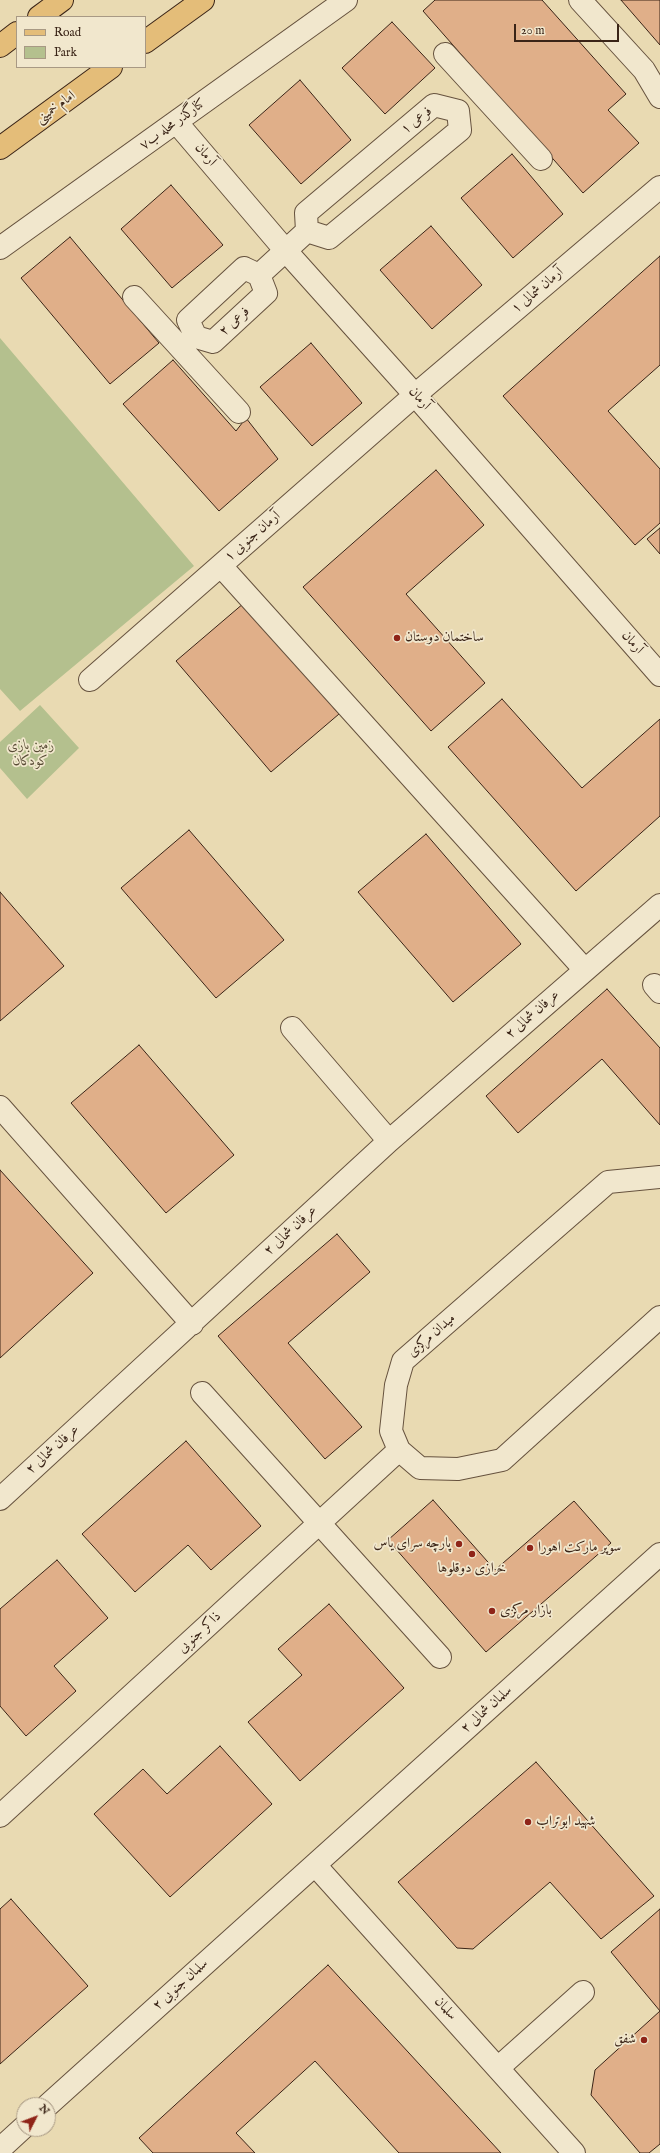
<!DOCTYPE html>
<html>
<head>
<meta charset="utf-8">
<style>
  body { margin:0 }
  #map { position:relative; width:660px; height:2153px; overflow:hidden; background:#e9dab2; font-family:"IM FELL English",serif }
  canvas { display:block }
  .legend { position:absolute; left:16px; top:16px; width:130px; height:52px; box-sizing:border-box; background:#f1e7cd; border:1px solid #a89984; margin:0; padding:5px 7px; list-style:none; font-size:12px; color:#3a2417 }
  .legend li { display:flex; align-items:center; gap:8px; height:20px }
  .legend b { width:20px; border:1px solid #a89984 }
  .north { position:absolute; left:16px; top:2097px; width:40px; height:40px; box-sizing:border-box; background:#f1e7cd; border:1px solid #a89984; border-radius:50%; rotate:48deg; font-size:11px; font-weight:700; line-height:16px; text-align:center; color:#3a2417 }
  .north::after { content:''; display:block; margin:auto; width:14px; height:18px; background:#8f2418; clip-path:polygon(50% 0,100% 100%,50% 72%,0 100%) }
  .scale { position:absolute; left:514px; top:24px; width:105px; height:18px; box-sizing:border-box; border:2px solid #3a2417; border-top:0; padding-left:5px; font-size:12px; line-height:14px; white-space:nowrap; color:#3a2417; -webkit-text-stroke:3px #f1e7cd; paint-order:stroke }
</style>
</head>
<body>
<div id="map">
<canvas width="660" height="2153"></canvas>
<ul class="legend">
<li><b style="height:5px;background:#e4bd79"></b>Road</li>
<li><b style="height:11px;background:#b4c08e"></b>Park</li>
</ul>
<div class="north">N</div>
<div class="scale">20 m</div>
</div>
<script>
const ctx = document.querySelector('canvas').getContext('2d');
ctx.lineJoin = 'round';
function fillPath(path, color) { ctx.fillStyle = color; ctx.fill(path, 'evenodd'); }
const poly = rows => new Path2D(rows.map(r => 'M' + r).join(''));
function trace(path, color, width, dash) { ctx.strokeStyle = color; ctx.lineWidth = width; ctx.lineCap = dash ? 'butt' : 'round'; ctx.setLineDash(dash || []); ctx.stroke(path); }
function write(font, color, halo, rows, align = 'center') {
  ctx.font = font + ' "IM FELL English",Amiri,serif'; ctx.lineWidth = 3.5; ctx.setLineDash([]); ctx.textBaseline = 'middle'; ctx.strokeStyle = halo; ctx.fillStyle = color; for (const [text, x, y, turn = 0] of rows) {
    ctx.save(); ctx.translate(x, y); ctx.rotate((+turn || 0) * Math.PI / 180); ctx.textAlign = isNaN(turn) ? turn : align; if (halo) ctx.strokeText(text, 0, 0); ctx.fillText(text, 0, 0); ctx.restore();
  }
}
fillPath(poly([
  [0,338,194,566,20,711,0,689],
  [40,705,79,748,27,799,0,768,0,742]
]), '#b4c08e');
const building = poly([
  [435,0,542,0,626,94,608,110,639,143,583,193,423,11,435,0],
  [621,0,660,0,660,45,621,0],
  [392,22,435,68,385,114,342,68,392,22],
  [300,80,351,140,301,184,249,125,300,80],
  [512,154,563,214,513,258,461,198,512,154],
  [171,185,223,245,172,288,121,229,171,185],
  [431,226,482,285,432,329,380,270,431,226],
  [70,237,159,343,110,384,21,278,70,237],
  [660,256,660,365,608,411,660,469,660,523,635,545,503,396,660,256],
  [311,343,362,403,312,446,260,387,311,343],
  [173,360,236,431,246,418,278,459,219,511,123,404,173,360],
  [436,470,484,525,406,594,485,683,431,731,303,587,436,470],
  [660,528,660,554,647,539,660,528],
  [244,603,339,714,271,772,176,661,244,603],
  [502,699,582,788,660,719,660,816,576,891,448,747,502,699],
  [189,830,284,940,216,998,121,888,189,830],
  [426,834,521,944,453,1002,358,892,426,834],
  [0,892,64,966,0,1021,0,892],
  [607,989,660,1048,660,1125,602,1059,518,1133,486,1096,607,989],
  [139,1045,234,1155,166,1213,71,1103,139,1045],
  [0,1170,93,1273,0,1358,0,1170],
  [337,1234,370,1272,288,1343,362,1427,325,1459,218,1336,337,1234],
  [186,1441,261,1526,211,1570,188,1545,135,1592,82,1534,186,1441],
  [433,1500,495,1570,574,1501,611,1543,486,1652,388,1540,433,1500],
  [57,1560,108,1618,54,1666,76,1691,26,1736,0,1706,0,1609,57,1560],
  [329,1604,404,1688,300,1781,248,1722,302,1675,278,1649,329,1604],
  [220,1746,272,1804,170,1897,94,1814,143,1769,167,1794,220,1746],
  [536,1762,654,1896,601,1939,550,1882,473,1949,457,1948,398,1882,536,1762],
  [11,1899,88,1986,0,2064,0,1909,11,1899],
  [660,1909,660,2144,649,2153,640,2153,591,2095,595,2070,660,2011,611,1952,660,1909],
  [328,1965,501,2153,399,2153,315,2061,236,2133,255,2153,153,2153,139,2138,328,1965]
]);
fillPath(building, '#e0af89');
trace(building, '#3a2417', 1);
const minor = poly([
  [580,0,644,70,660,97],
  [445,54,541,159],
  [177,123,286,251,415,395,660,675],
  [307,231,329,238,460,130,458,111],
  [0,248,346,0],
  [244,268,259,275,266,293,213,342,196,337,188,320,244,268],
  [259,275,307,231,306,213,434,105,458,111],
  [134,297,239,412],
  [221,566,585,970],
  [90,680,415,395,660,187],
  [654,985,660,992],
  [292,1028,389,1141],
  [0,1107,192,1324],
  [660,1177,608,1182,403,1361,396,1385,391,1431,399,1450,420,1468,458,1469,502,1460,660,1317],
  [202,1393,440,1657],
  [0,1499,389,1141,660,905],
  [0,1816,399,1450],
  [315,1865,574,2153],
  [498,2068,583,1992],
  [48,2105,660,1554],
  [0,2149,24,2127]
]);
const major = poly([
  [39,17,62,0],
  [145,42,203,0],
  [0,46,17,33],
  [0,148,111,67]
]);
trace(minor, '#66523e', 24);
trace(major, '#3a2417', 24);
trace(minor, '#f1e7cd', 22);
trace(major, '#e4bd79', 22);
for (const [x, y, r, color] of [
  [397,638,4,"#8f2418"],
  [459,1544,4,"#8f2418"],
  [530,1548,4,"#8f2418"],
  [472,1554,4,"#8f2418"],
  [492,1611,4,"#8f2418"],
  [528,1822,4,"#8f2418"],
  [644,2040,4,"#8f2418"]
]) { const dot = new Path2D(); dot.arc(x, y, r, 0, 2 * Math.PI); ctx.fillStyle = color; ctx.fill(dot); trace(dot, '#f1e7cd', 1.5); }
write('14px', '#3a2417', '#f1e7cd', [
  ["امام خمینی",56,108,-36],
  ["فرعی ۱",417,121,-38],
  ["کنارگذر محله ب۷",173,125,-36],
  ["آرمان",205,155,50],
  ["آرمان شمالی ۱",538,291,-40],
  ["فرعی ۲",235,322,-42],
  ["آرمان",419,399,49],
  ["آرمان جنوبی ۱",253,537,-41],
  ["آرمان",632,643,49],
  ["عرفان شمالی ۲",533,1015,-41],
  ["عرفان شمالی ۲",291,1231,-43],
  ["میدان مرکزی",432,1336,-41],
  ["عرفان شمالی ۲",53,1450,-42],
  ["ذاکر جنوبی",200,1633,-43],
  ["سلمان شمالی ۲",487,1710,-42],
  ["سلمان جنوبی ۲",181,1985,-42],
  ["سلمان",445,2009,48]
]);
write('14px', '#3a2417', '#f1e7cd', [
  ["ساختمان دوستان",405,638],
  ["پارچه سرای یاس",451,1544,"right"],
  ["سوپر مارکت اهورا",538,1548],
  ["خرازی دوقلوها",472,1569,"center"],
  ["بازار مرکزی",500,1611],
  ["شهید ابوتراب",536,1822],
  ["شفق",636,2040,"right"]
], 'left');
write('italic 14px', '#584b35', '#f1e7cd', [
  ["زمین بازی",31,746],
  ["کودکان",31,762]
]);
</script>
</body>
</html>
